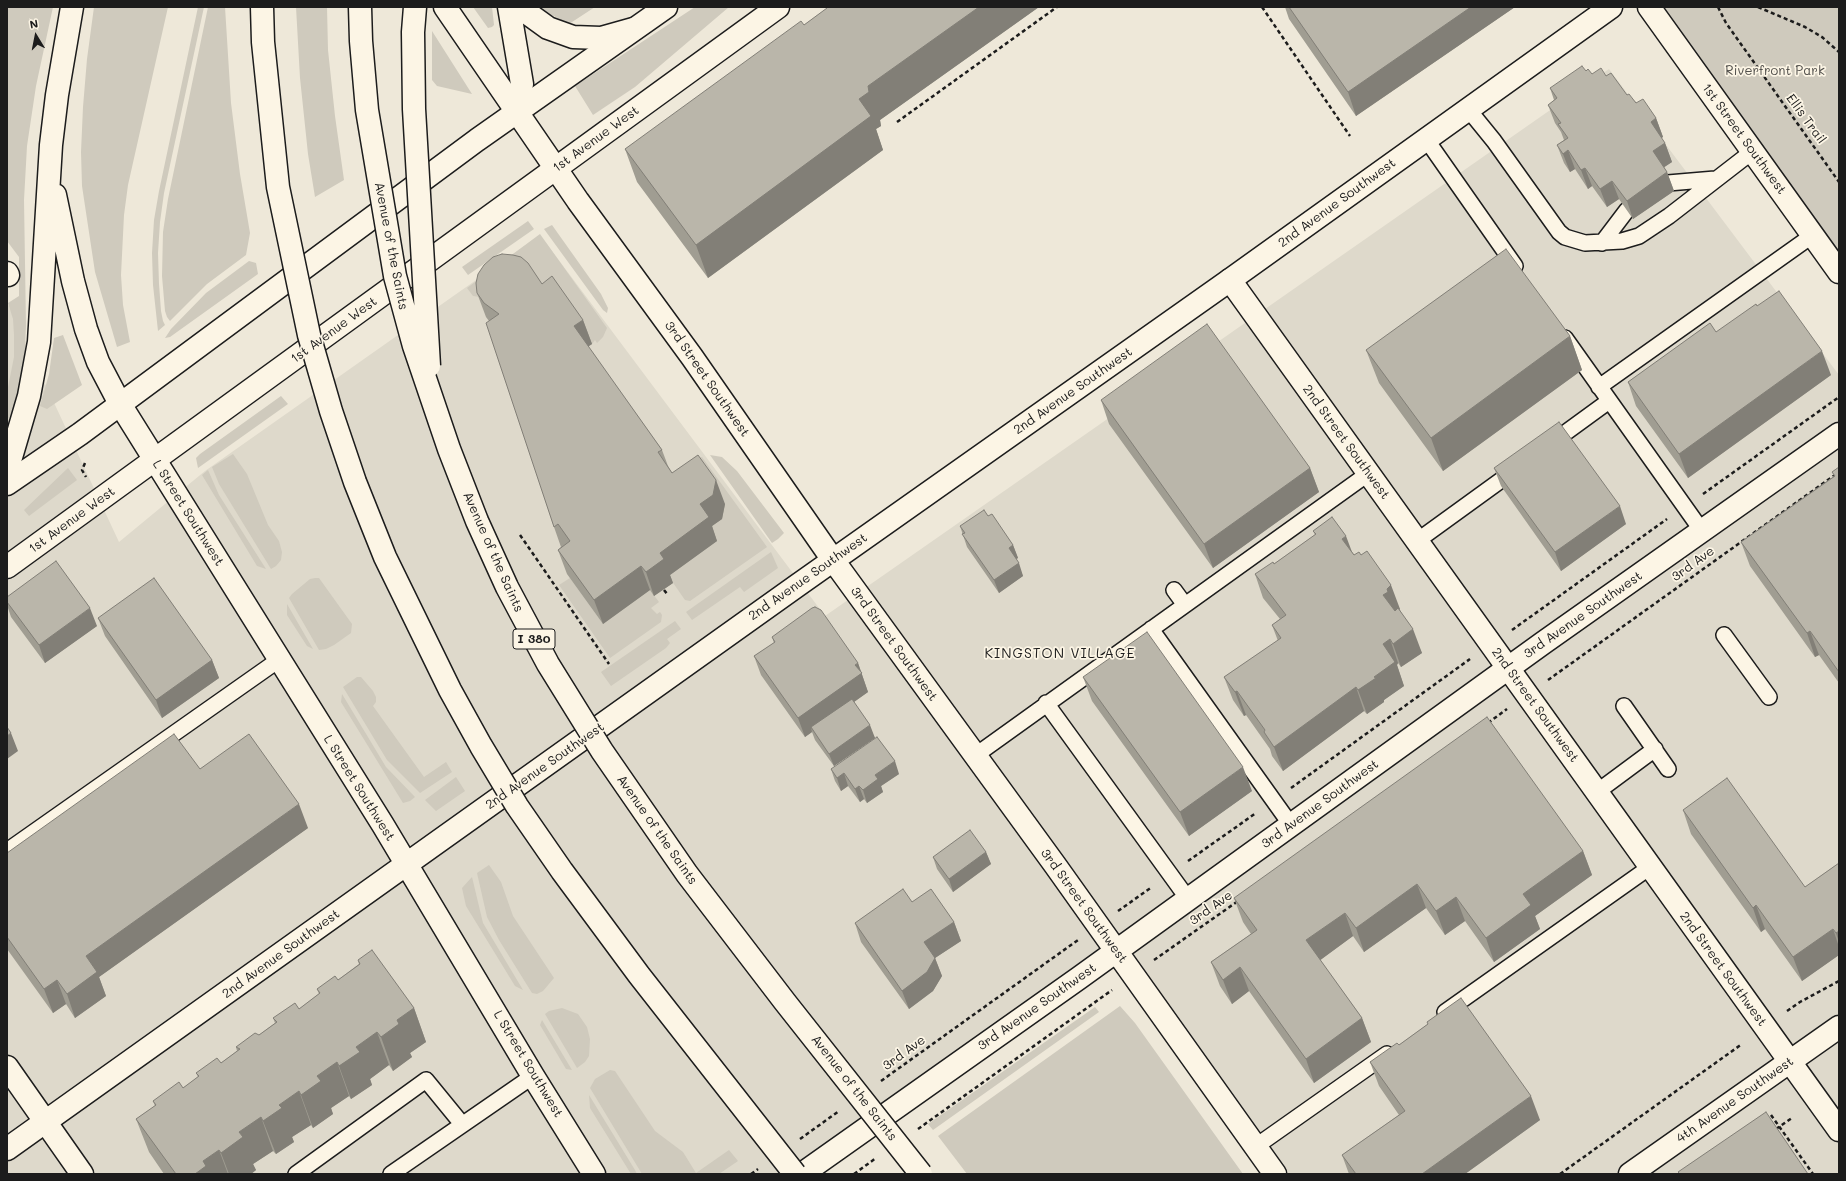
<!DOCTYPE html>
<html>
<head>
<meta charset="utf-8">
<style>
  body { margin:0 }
  #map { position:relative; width:1846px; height:1181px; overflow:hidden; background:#eee8d9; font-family:Mali,sans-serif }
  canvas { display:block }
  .frame { position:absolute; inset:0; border:8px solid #1c1c1c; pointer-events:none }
  .north { position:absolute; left:16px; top:16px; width:40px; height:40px; -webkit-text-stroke:3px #fcf5e5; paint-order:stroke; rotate:350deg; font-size:11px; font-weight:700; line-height:16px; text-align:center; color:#1c1c1c }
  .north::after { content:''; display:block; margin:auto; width:14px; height:18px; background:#1c1c1c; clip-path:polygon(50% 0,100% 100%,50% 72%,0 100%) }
</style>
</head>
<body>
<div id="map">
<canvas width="1846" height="1181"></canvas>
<div class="frame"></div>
<div class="north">N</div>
</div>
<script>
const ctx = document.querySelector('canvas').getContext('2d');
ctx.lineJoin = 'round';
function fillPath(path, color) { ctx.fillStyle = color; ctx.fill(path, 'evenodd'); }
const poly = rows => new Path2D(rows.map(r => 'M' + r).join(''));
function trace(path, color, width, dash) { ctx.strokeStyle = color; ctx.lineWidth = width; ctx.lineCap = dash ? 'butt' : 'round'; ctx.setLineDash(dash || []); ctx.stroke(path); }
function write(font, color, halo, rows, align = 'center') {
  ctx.font = font + ' Mali,sans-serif'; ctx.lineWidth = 3.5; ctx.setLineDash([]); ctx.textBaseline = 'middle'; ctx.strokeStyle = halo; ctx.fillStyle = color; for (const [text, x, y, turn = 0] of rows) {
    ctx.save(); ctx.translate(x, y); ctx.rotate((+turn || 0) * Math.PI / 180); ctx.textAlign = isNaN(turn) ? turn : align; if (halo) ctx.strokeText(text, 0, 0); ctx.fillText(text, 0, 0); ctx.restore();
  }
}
fillPath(poly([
  [1609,69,1839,375,1839,1174,1274,1174,1116,951,802,1174,7,1174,7,302,119,542,205,471,540,235,825,616]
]), '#ded9cb');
fillPath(poly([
  [7,7,53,7,36,86,27,146,24,200,26,326,24,368,16,401,9,418,7,417,7,392,14,357,14,335,13,319,8,303,19,296,19,257,7,241],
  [94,7,168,7,128,185,124,215,121,275,123,305,130,342,117,347,95,272,82,186,81,152,83,107,87,59],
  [198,7,204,7,164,193,160,222,158,253,159,284,161,311,163,321,165,325,158,331,153,285,152,253,154,220,159,191],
  [208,7,225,7,231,103,240,174,250,233,246,255,207,284,170,321,167,317,165,311,162,276,163,232,168,199],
  [296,7,327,7,328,50,335,116,344,180,315,197,308,154,300,78],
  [473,7,492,7,494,25,492,27,488,28],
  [541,7,595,7,569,24,548,13],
  [695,7,729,7,635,87,593,115,575,86],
  [1649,7,1839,7,1839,272],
  [432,31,472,94,437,86,432,80],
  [528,221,534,229,468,275,462,267],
  [552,225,601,294,608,308,607,313,603,310,544,229],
  [540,234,607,328,603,337,597,343,595,340,592,344,487,298,473,296,467,288],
  [249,261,256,263,258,274,170,337,165,338,171,329,206,293],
  [63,335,82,385,47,409,40,406,49,374,54,338],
  [281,396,288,404,198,468,196,458,200,454],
  [233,454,247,474,268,525,279,541,282,552,281,560,276,566,271,569,219,484,212,467],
  [710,455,722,457,737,471,784,533,778,539,772,543],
  [702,457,767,547,690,601,685,600,669,577,709,528,699,458],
  [68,468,77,480,29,516,24,510],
  [208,470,219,495,266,569,257,566,202,475],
  [771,552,778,568,744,592,740,587,692,620,686,612],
  [315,578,319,578,352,624,351,633,334,645,326,649,319,650,289,598,292,594,310,579],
  [570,578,603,624,650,590,659,602,651,608,657,614,660,612,662,615,661,622,610,658,559,585],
  [287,604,313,649,307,646,287,615],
  [675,621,681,629,667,639,670,643,666,648,611,686,601,672],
  [357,677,361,677,373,691,376,697,376,702,373,706,424,777,446,762,452,772,420,793,387,760,343,687],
  [342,694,386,767,415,797,410,801,403,803,341,702],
  [456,777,465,791,436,811,425,800],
  [489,865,501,882,513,916,554,978,543,991,537,994,532,993,499,940,487,917,477,873],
  [472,877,483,923,523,990,515,986,466,906,462,888],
  [1120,1006,1135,1023,1243,1174,967,1174,938,1136],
  [1095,1007,1099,1012,933,1130,928,1124],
  [562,1008,578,1014,587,1027,590,1039,589,1056,585,1062,577,1068,545,1014,549,1011],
  [542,1020,572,1070,566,1069,540,1025],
  [610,1070,615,1071,655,1131,683,1152,696,1173,729,1150,738,1161,719,1174,642,1174,590,1088,595,1079],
  [589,1095,635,1170,637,1174,631,1174,590,1108]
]), '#cfcabd');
const service = poly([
  [1468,109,1494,141,1559,232,1565,237,1585,243,1622,241,1639,236,1669,216,1753,151],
  [1426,139,1515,266],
  [1668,183,1715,179],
  [1602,243,1627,210],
  [1565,338,1702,531],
  [1599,387,1813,235],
  [1550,444,1609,401],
  [1417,541,1515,470],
  [1174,590,1185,605],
  [1151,629,1291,825],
  [1724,635,1769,697],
  [1046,703,1188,899],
  [1624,706,1668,769],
  [976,755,1369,473],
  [1597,792,1655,749],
  [7,851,280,659],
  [1445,1012,1650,867],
  [1255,1147,1387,1054],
  [296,1174,426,1080,462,1124],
  [391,1174,533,1076]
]);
const minor = poly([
  [7,273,8,275],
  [7,1067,82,1174],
  [1630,1174,1839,1027]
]);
const tertiary = poly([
  [1230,280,1839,1130]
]);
const secondary = poly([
  [445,7,578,201,692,357,833,560,1055,865,1275,1174],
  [1649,7,1839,272],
  [120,404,383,825,533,1076,594,1174],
  [7,1149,798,585,1230,280,1611,7],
  [802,1174,1079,978,1543,643,1839,434]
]);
const primary = poly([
  [7,484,80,434,477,140,666,7],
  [7,567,778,7]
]);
const motorway = poly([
  [509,7,522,84,516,112],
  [523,7,530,15,548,28,573,37,601,38,633,29],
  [55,195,73,281,86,329,98,362,120,404],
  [7,471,29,396,39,342,51,145,57,95,72,7]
]);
trace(service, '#1c1c1c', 18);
trace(minor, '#1c1c1c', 25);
trace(tertiary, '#1c1c1c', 25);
trace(secondary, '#1c1c1c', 25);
trace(primary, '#1c1c1c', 25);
trace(motorway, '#1c1c1c', 25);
trace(poly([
  [1262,7,1350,136],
  [1718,7,1726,23,1839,182],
  [1758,7,1805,27,1822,37,1839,52],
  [897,122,1057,7],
  [85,463,82,470,86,477],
  [1703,494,1839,397],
  [520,535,609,664],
  [664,590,668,595],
  [1512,630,1667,519],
  [1548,680,1839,472],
  [1488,723,1507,709],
  [1291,788,1470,659],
  [1188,861,1256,813],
  [1118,911,1152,887],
  [1154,960,1238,901],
  [1787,1011,1800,1002,1839,981],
  [881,1081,1078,940],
  [1771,1115,1813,1174],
  [918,1129,1112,990],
  [1776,1129,1792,1118],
  [800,1139,839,1111],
  [751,1174,758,1169],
  [854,1174,876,1158],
  [1560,1174,1742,1044]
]), '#1c1c1c', 2.5, [4, 3]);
trace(service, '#fcf5e5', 15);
trace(minor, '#fcf5e5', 22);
trace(tertiary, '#fcf5e5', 22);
trace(secondary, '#fcf5e5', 22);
trace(primary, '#fcf5e5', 22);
trace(motorway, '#fcf5e5', 22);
const motorwayBridge = poly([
  [262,7,263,42,278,187,309,335,331,411,355,482,385,557,450,690,481,746,517,806,562,871,639,975,795,1174],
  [360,7,361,41,367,110,395,276,414,346,449,449,477,521,507,587,548,664,602,751,687,874,785,1002,921,1174],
  [415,7,413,32,414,109,429,366]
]);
trace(motorwayBridge, '#1c1c1c', 25, []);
trace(motorwayBridge, '#fcf5e5', 22);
fillPath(poly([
  [826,7,1039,7,880,120,881,126,876,129,883,150,708,278,637,182,625,149,804,25,826,9],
  [1285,7,1515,7,1356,116,1289,19],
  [1586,71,1592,74,1606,76,1627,95,1656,118,1663,137,1661,138,1665,143,1672,162,1664,167,1667,172,1674,191,1633,219,1619,199,1607,207,1592,186,1588,189,1575,169,1570,172,1564,163,1557,145,1564,140,1561,132,1555,123,1548,105,1554,100,1550,88],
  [542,284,583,320,592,344,588,347,662,450,668,466,672,473,725,504,722,519,712,526,717,541,670,575,673,583,654,596,650,590,603,624,567,574,558,550,561,547,554,527,489,321,486,317,477,293],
  [1716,332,1831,375,1688,478,1636,406,1628,382],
  [1570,336,1582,370,1443,471,1379,383,1366,350],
  [1101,400,1310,468,1319,492,1213,568,1109,424],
  [1839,467,1839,683,1819,655,1815,657,1750,566,1741,542,1834,476,1832,472],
  [1494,468,1626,524,1561,571,1501,486],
  [988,516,1013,545,1018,558,1016,559,1023,576,999,593,967,547,960,526],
  [1313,531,1351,551,1400,609,1400,610,1422,653,1401,667,1398,663,1397,665,1404,686,1384,700,1384,702,1367,714,1364,711,1283,771,1272,756,1270,749,1246,715,1244,716,1233,700,1224,677,1278,641,1272,625,1280,619,1263,598,1255,574,1274,564,1315,535],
  [7,597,97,626,45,663,11,617,7,605],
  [98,618,212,660,219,678,162,718,105,636],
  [772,637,858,663,868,692,854,702,875,738,834,766,815,740,812,732,805,737,761,675,754,656,774,643],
  [1083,677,1252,791,1189,836,1092,701],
  [200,769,308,828,99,977,106,996,75,1018,66,1004,53,1013,7,949,7,853],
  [831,769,899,774,881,786,883,792,867,803,864,799,860,802,848,786,841,791,835,781],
  [1683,810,1805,887,1839,863,1839,955,1802,981,1765,929,1761,932,1691,834],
  [1583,851,1592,875,1535,916,1540,929,1494,962,1465,921,1445,935,1426,908,1364,952,1353,936,1320,960,1362,1018,1371,1042,1314,1083,1249,991,1232,1004,1220,986,1211,962,1251,934,1243,922,1234,898],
  [986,852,991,864,953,892,937,869,933,857],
  [912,902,954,922,961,941,935,958,942,976,933,991,909,1009,861,942,855,923],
  [358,960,414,1008,426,1042,410,1053,412,1057,393,1071,389,1065,370,1079,372,1085,351,1099,349,1096,331,1108,333,1114,313,1128,311,1125,292,1137,294,1142,276,1154,273,1151,253,1164,256,1170,251,1174,164,1174,149,1152,136,1119,155,1106,153,1101,183,1088,198,1077,196,1073,221,1063,237,1051,236,1047,259,1035,275,1023,273,1018,299,1009,319,994,317,989,338,980,359,964],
  [1427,1022,1540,1120,1465,1174,1349,1174,1342,1155,1399,1115,1379,1086,1370,1062,1399,1045,1428,1024]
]), '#a09d92');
fillPath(poly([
  [979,7,1039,7,880,120,881,126,876,129,883,150,708,278,696,245,859,99,868,86],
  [1471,7,1515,7,1356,116,1348,92],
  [1656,118,1663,137,1657,141,1651,122],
  [1665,143,1672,162,1660,170,1653,151],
  [1568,150,1575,169,1570,172,1563,154],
  [1585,168,1592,186,1588,189,1581,170],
  [1667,172,1674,191,1633,219,1627,201],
  [1612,181,1619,199,1607,207,1600,189],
  [583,320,592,344,582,350,574,326],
  [1570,336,1582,370,1443,471,1431,438],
  [1822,351,1831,375,1688,478,1679,454],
  [1310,468,1319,492,1213,568,1204,544],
  [716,480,725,504,722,519,712,526,717,541,670,575,673,583,654,596,646,572,660,553,700,504],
  [1620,506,1626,524,1561,571,1555,552],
  [1346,536,1355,560,1342,539],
  [1013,545,1018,558,1013,561,1009,548],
  [1019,563,1023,576,999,593,994,580],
  [641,566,650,590,603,624,594,600],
  [1391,585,1400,609,1396,613,1383,595,1387,589],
  [90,608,97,626,45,663,39,645],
  [1413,629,1422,653,1401,667,1393,644],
  [1810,631,1819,655,1815,657,1807,633],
  [1390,639,1398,663,1397,665,1404,686,1384,700,1384,702,1367,714,1358,690,1383,644],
  [212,660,219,678,162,718,156,700],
  [858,663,868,692,813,731,811,727,812,732,805,737,798,718],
  [1356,687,1364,711,1283,771,1274,747],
  [1237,691,1246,715,1244,716,1235,692],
  [870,725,875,738,834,766,829,754],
  [11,733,18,751,7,759,7,736],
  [895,761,899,774,881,786,883,792,867,803,863,790,875,775],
  [1243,767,1252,791,1189,836,1180,812],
  [844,773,848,786,841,791,837,778],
  [859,786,864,799,860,802,855,789],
  [299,804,308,828,99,977,106,996,75,1018,67,994,86,956],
  [1583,851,1592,875,1535,916,1540,929,1494,962,1486,938,1523,894],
  [986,852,991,864,953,892,949,879],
  [1417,884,1426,908,1364,952,1356,928],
  [1456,897,1465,921,1445,935,1436,911],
  [1756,905,1765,929,1761,932,1753,908],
  [1345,913,1353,936,1315,964,1306,940],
  [954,922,961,941,935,958,942,976,933,991,909,1009,902,991,924,942],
  [1833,929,1839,947,1839,955,1802,981,1793,957],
  [1839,931,1839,942,1836,933],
  [1240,967,1249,991,1232,1004,1223,980],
  [57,980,66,1004,53,1013,44,989],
  [414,1008,426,1042,410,1053,412,1057,393,1071,381,1037,397,1020],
  [1362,1018,1371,1042,1314,1083,1306,1059],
  [377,1032,389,1065,370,1079,372,1085,351,1099,339,1066,356,1047],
  [337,1062,349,1096,331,1108,333,1114,313,1128,301,1095,317,1076],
  [299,1091,311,1125,292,1137,294,1142,276,1154,263,1121,279,1105],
  [1531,1096,1540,1120,1465,1174,1422,1174],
  [261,1117,273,1151,253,1164,256,1170,251,1174,229,1174,221,1153,239,1132],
  [219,1150,228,1174,195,1174,203,1161]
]), '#827f77');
const building = poly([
  [826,7,979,7,868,86,869,92,859,99,871,116,696,245,625,149,801,21,804,25,827,8,826,7],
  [1289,7,1471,7,1348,92,1289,7],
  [1582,66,1586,71,1588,69,1592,74,1601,68,1606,76,1611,73,1627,95,1629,94,1636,103,1643,99,1656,118,1651,122,1665,143,1653,151,1667,172,1627,201,1612,181,1600,189,1585,168,1581,170,1568,150,1563,154,1557,145,1568,138,1558,124,1561,123,1548,105,1557,98,1550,88,1582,66],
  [1506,249,1570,336,1431,438,1366,350,1506,249],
  [502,254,513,255,521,257,528,263,542,284,552,276,583,320,574,326,662,450,658,452,672,473,698,455,716,480,713,495,700,504,709,517,660,553,664,559,646,572,641,566,594,600,558,550,570,541,558,524,554,527,486,323,499,314,484,303,477,293,476,283,478,274,484,265,493,257,502,254],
  [1779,291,1822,351,1679,454,1628,382,1710,323,1716,332,1756,304,1757,306,1779,291],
  [1207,324,1310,468,1204,544,1101,400,1207,324],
  [1559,422,1620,506,1555,552,1494,468,1559,422],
  [1839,467,1839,672,1810,631,1807,633,1741,542,1835,476,1832,472,1839,467],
  [984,510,988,516,992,514,1013,545,1009,548,1019,563,994,580,962,534,965,533,960,526,984,510],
  [1332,517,1346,536,1342,539,1354,555,1359,552,1361,555,1367,551,1391,585,1387,589,1388,592,1383,595,1395,611,1398,608,1413,629,1393,644,1390,639,1383,644,1395,662,1374,677,1376,678,1358,690,1356,687,1274,747,1264,732,1265,730,1237,691,1235,692,1224,677,1281,638,1272,625,1286,615,1255,574,1273,562,1274,564,1316,534,1313,531,1332,517],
  [56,561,90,608,39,645,7,602,7,597,56,561],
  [154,578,212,660,156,700,98,618,154,578],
  [815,607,821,610,858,663,855,665,862,673,798,718,754,656,775,642,772,637,812,608,815,607],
  [1147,632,1243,767,1180,812,1083,677,1147,632],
  [852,699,870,725,829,754,811,727,852,699],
  [1487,717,1583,851,1523,894,1531,905,1486,938,1456,897,1436,911,1417,884,1356,928,1345,913,1306,940,1362,1018,1306,1059,1240,967,1223,980,1211,962,1257,930,1234,898,1487,717],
  [7,727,11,733,7,736,7,727],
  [174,734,200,769,249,734,299,804,86,956,97,972,67,994,57,980,44,989,7,937,7,853,174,734],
  [877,737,895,761,875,775,878,779,863,790,859,786,855,789,844,773,837,778,831,769,877,737],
  [1727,778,1805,887,1839,863,1839,931,1836,933,1833,929,1793,957,1756,905,1753,908,1683,810,1727,778],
  [970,830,986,852,949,879,933,857,970,830],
  [903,889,912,902,931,889,954,922,924,942,935,958,927,972,902,991,855,923,903,889],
  [372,950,414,1008,397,1020,399,1024,381,1037,377,1032,356,1047,360,1052,339,1066,337,1062,317,1076,321,1081,301,1095,299,1091,279,1105,282,1108,263,1121,261,1117,239,1132,243,1137,221,1153,219,1150,203,1161,206,1166,195,1174,176,1174,136,1119,156,1105,153,1101,179,1082,183,1088,199,1076,196,1073,217,1058,221,1063,240,1049,236,1047,255,1033,259,1035,277,1022,273,1018,295,1003,299,1009,320,993,317,989,335,976,338,980,360,964,358,960,372,950],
  [1461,998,1531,1096,1422,1174,1356,1174,1342,1155,1405,1111,1370,1062,1397,1043,1399,1045,1428,1024,1427,1022,1461,998],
  [1766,1112,1808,1174,1680,1174,1678,1172,1766,1112]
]);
fillPath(building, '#bab6aa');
trace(building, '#827f77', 1);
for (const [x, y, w] of [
  [534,639,42]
]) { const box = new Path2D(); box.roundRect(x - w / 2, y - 10, w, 20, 3); ctx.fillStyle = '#fcf5e5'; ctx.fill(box); trace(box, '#1c1c1c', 1); }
write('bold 12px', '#1c1c1c', null, [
  ["I 380",534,639]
]);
write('13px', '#52504c', '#fcf5e5', [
  ["Riverfront Park",1775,71]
]);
write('13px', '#1c1c1c', '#fcf5e5', [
  ["Ellis Trail",1806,119,54],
  ["1st Avenue West",596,139,-36],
  ["1st Street Southwest",1744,139,54],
  ["2nd Avenue Southwest",1337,203,-36],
  ["Avenue of the Saints",391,246,79],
  ["1st Avenue West",334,330,-36],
  ["3rd Street Southwest",707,379,55],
  ["2nd Avenue Southwest",1073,391,-35],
  ["2nd Street Southwest",1346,442,54],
  ["L Street Southwest",188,513,58],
  ["1st Avenue West",72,520,-36],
  ["Avenue of the Saints",493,552,66],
  ["3rd Ave",1693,564,-36],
  ["2nd Avenue Southwest",808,577,-35],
  ["3rd Avenue Southwest",1583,615,-35],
  ["3rd Street Southwest",894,644,54],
  ["2nd Street Southwest",1535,705,54],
  ["2nd Avenue Southwest",545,766,-35],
  ["L Street Southwest",359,788,58],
  ["3rd Avenue Southwest",1320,804,-36],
  ["Avenue of the Saints",657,830,55],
  ["3rd Street Southwest",1084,906,54],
  ["3rd Ave",1211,908,-35],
  ["2nd Avenue Southwest",281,954,-36],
  ["2nd Street Southwest",1723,969,54],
  ["3rd Avenue Southwest",1037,1007,-35],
  ["3rd Ave",904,1053,-36],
  ["L Street Southwest",528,1064,59],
  ["Avenue of the Saints",854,1088,52],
  ["4th Avenue Southwest",1735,1100,-35]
]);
ctx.letterSpacing = '1px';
write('14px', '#1c1c1c', '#fcf5e5', [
  ["KINGSTON VILLAGE",1060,654]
]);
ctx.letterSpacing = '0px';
</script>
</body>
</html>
